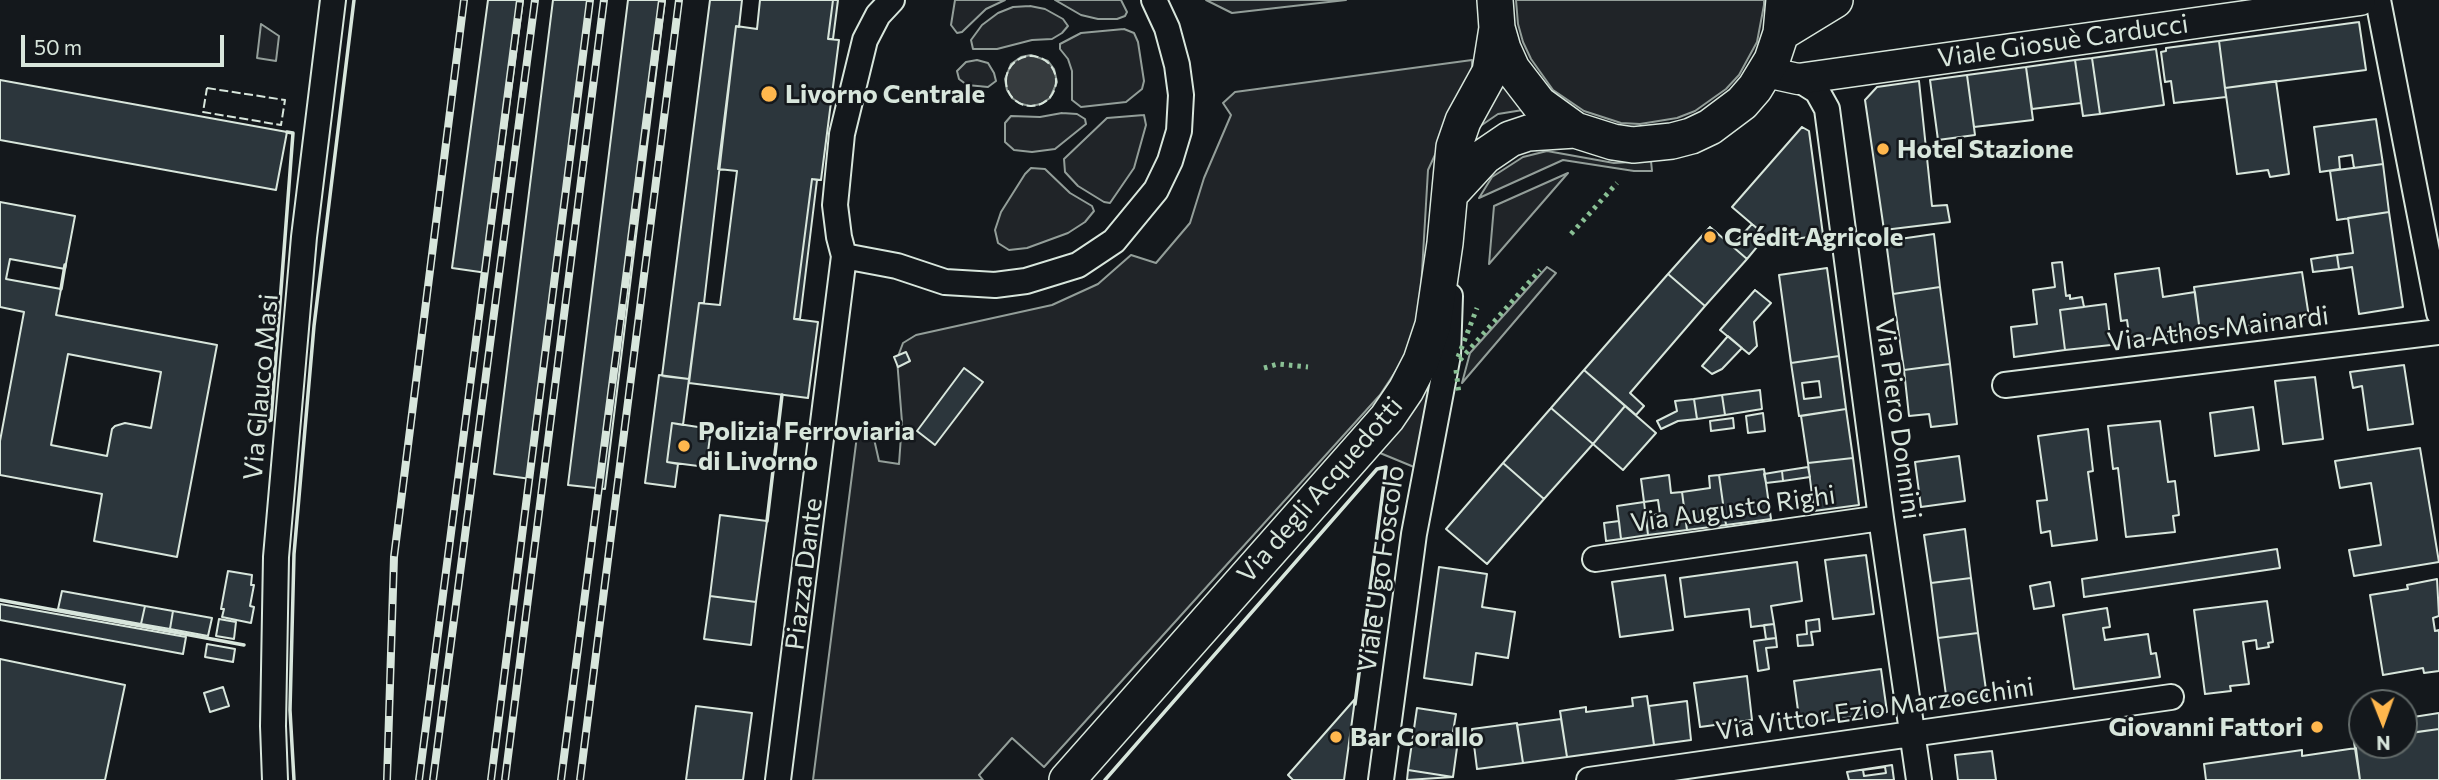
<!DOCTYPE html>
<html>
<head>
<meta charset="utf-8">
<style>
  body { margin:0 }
  #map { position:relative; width:2439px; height:780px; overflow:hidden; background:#14181c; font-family:Commissioner,sans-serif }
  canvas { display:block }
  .north { position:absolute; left:2348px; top:689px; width:70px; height:70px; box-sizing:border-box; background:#14181c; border:2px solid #626a69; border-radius:50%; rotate:179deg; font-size:19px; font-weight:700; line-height:28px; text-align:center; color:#d8e6dc }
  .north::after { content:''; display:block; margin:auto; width:24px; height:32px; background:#ffb74d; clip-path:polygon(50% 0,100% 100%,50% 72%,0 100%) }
  .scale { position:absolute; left:21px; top:35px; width:203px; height:32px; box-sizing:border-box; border:4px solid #d8e6dc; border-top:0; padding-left:9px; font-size:21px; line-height:24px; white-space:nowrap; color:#d8e6dc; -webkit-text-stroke:5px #14181c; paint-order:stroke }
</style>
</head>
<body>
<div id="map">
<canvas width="2439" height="780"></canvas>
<div class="north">N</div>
<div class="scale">50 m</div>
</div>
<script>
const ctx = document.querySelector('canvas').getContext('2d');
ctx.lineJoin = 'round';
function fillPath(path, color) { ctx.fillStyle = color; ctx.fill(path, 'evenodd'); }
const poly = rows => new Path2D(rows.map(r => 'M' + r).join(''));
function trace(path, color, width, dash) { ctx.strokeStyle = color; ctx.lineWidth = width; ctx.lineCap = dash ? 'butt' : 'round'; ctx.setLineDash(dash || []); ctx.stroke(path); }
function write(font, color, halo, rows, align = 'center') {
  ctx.font = font + ' Commissioner,sans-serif'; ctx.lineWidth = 5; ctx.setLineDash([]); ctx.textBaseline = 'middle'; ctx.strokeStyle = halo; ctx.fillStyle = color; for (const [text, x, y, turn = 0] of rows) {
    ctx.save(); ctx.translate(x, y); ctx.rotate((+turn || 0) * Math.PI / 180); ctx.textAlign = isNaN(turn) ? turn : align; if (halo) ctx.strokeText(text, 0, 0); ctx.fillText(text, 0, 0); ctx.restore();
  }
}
const green = poly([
  [955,0,1005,0,986,9,962,32,957,33,951,25,955,0],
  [1055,0,1121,0,1127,12,1125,16,1117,19,1098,19,1081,15,1055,0],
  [1206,0,1346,0,1232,13,1206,0],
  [1516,0,1764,0,1764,5,1757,42,1739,75,1726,89,1695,111,1677,118,1640,124,1621,123,1584,111,1553,90,1531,59,1523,42,1518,24,1516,0],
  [1030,6,1045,9,1063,19,1068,26,1062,33,1052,39,1032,40,997,49,973,49,971,40,982,25,998,13,1013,7,1030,6],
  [261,24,279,36,276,61,257,58,261,24],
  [1124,29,1134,33,1138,42,1144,81,1142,89,1126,102,1081,107,1072,100,1072,71,1068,59,1060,49,1060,44,1081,33,1124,29],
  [977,60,988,63,994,73,996,81,988,87,967,85,959,79,957,71,966,62,977,60],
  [1472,60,1472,75,1428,170,1419,323,1403,360,1380,395,1044,767,1012,738,979,775,983,780,813,780,858,428,872,430,879,461,899,464,902,422,897,359,903,343,916,335,1052,305,1098,284,1131,255,1156,263,1190,223,1204,178,1231,115,1223,103,1235,92,1472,60],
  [1498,62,1535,108,1498,114,1473,131,1498,62],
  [1062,113,1077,114,1085,119,1086,124,1055,149,1032,152,1014,150,1005,142,1005,123,1011,116,1040,117,1062,113],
  [1144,115,1146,125,1134,168,1110,203,1104,202,1078,186,1065,172,1064,159,1107,118,1144,115],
  [1547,151,1614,163,1651,161,1652,171,1634,171,1563,160,1479,198,1492,177,1523,157,1547,151],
  [1031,168,1045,169,1070,193,1092,206,1094,211,1085,222,1068,233,1027,248,1009,250,998,243,995,230,1001,212,1025,174,1031,168],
  [1568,173,1489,264,1494,206,1568,173],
  [1547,267,1556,273,1462,383,1470,353,1547,267],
  [1435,378,1414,467,1380,453,1435,378]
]);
fillPath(green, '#202428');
trace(green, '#939e99', 2);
const water = poly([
  [1031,55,1048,61,1054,69,1057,82,1050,98,1041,104,1031,106,1021,104,1012,98,1007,90,1005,79,1011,64,1021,57,1031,55]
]);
fillPath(water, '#363b3e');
trace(water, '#939e99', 2);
const building = poly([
  [488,0,523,0,487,273,452,268,488,0],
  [553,0,590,0,531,479,494,474,553,0],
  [628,0,665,0,605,489,568,485,628,0],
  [710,0,742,0,739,27,736,26,704,303,699,303,689,379,662,376,710,0],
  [760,0,833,0,828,39,839,40,821,180,812,179,794,319,818,322,808,398,689,383,699,303,720,305,737,171,718,169,736,26,757,29,760,0],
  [833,0,838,0,833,39,828,39,833,0],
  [2359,22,2366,70,2225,88,2219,41,2359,22],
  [2219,41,2226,97,2174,103,2171,81,2165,82,2161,52,2166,51,2166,48,2219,41],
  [2156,49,2164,105,2100,114,2092,58,2156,49],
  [2092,58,2100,114,2083,116,2075,60,2092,58],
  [2075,60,2081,103,2032,109,2026,67,2075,60],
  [2026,67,2033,120,1974,127,1967,75,2026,67],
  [1967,75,1975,135,1938,140,1930,80,1967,75],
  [0,80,287,132,276,190,0,140,0,80],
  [1919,81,1932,206,1947,205,1950,222,1884,230,1865,100,1877,87,1919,81],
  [2276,81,2289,174,2270,177,2268,170,2237,174,2225,88,2276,81],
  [2376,119,2383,164,2354,168,2352,155,2339,157,2340,169,2320,172,2314,127,2376,119],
  [1802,127,1809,131,1823,235,1773,242,1732,207,1802,127],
  [2383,164,2389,212,2337,220,2330,171,2383,164],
  [812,179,817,180,800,319,794,319,812,179],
  [0,202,75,216,65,269,10,259,6,279,61,289,56,315,217,345,177,557,94,541,102,494,0,475,0,441,24,312,0,307,0,202],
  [68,354,161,372,151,428,125,423,115,426,112,429,107,456,51,445,68,354],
  [2389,212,2403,307,2359,314,2352,267,2339,269,2337,255,2353,253,2348,218,2389,212],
  [1752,224,1766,236,1747,259,1732,246,1752,224],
  [1710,227,1747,259,1705,306,1668,274,1710,227],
  [1934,234,1940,287,1893,294,1886,241,1934,234],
  [2337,255,2339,269,2313,272,2311,259,2337,255],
  [2062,262,2066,296,2070,295,2070,299,2082,297,2084,307,2060,310,2065,350,2014,357,2011,327,2037,324,2033,290,2055,287,2052,263,2062,262],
  [1827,268,1839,356,1791,363,1779,275,1827,268],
  [2159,268,2163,297,2195,292,2200,332,2130,341,2127,320,2121,321,2115,274,2159,268],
  [2302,272,2309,317,2200,332,2194,287,2302,272],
  [1668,274,1705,306,1630,393,1644,406,1636,415,1584,370,1668,274],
  [1940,287,1950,364,1904,370,1893,294,1940,287],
  [1755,290,1771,303,1754,322,1757,346,1749,354,1720,330,1755,290],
  [2106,304,2111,345,2065,350,2060,310,2106,304],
  [1728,336,1742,348,1722,369,1712,374,1702,366,1728,336],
  [906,352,910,361,898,367,894,357,906,352],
  [1839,356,1846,409,1799,416,1791,363,1839,356],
  [1819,381,1821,397,1804,399,1802,383,1819,381],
  [1950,364,1957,424,1931,427,1929,414,1909,416,1904,370,1950,364],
  [2404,365,2413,424,2368,430,2362,386,2353,388,2350,372,2404,365],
  [964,368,983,382,935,445,917,431,964,368],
  [1584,370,1625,406,1593,444,1551,408,1584,370],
  [659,375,689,379,683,425,672,423,667,462,678,464,675,487,645,483,659,375],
  [2315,377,2323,439,2283,444,2275,381,2315,377],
  [1760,390,1762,409,1725,415,1722,395,1760,390],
  [1722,395,1725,415,1697,419,1694,399,1722,395],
  [1694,399,1697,419,1678,421,1661,429,1657,421,1677,411,1675,401,1694,399],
  [1625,406,1656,433,1623,470,1593,444,1625,406],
  [2253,407,2259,450,2215,456,2210,413,2253,407],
  [1551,408,1593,444,1544,499,1503,463,1551,408],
  [1846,409,1853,458,1808,463,1801,416,1846,409],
  [1763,413,1765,431,1748,433,1746,416,1763,413],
  [1733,418,1734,428,1711,431,1710,421,1733,418],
  [2160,421,2168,482,2175,481,2179,515,2173,516,2175,532,2126,537,2118,468,2113,469,2108,426,2160,421],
  [672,423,711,429,706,467,667,462,672,423],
  [2088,429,2093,471,2088,472,2097,540,2052,546,2050,531,2041,533,2037,501,2047,500,2038,436,2088,429],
  [2420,448,2439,562,2354,576,2349,550,2381,545,2371,483,2340,488,2335,461,2420,448],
  [1959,456,1965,501,1921,507,1915,462,1959,456],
  [1853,458,1859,505,1814,511,1808,463,1853,458],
  [1503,463,1544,499,1487,564,1446,529,1503,463],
  [1808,467,1810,477,1783,481,1782,471,1808,467],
  [1764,469,1771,519,1726,525,1719,475,1764,469],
  [1782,471,1783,481,1766,483,1764,474,1782,471],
  [1669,475,1671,493,1682,492,1687,530,1648,535,1646,516,1660,514,1658,500,1644,502,1641,479,1669,475],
  [1719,475,1726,525,1687,530,1682,492,1710,488,1709,476,1719,475],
  [1644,502,1648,535,1621,539,1617,506,1644,502],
  [720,515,767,521,756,602,710,596,720,515],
  [1619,521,1621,539,1606,541,1604,523,1619,521],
  [1965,529,1971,578,1931,583,1924,535,1965,529],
  [2277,549,2280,568,2084,597,2082,579,2277,549],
  [1866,555,1874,614,1833,619,1825,560,1866,555],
  [1797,562,1802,601,1771,606,1774,624,1751,627,1749,609,1685,617,1680,578,1797,562],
  [1439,567,1487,574,1482,607,1515,612,1508,658,1476,653,1472,685,1424,678,1439,567],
  [228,571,252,575,251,585,254,585,250,606,254,607,251,623,222,617,224,609,221,609,228,571],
  [1665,575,1673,630,1620,637,1612,582,1665,575],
  [1971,578,1978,633,1938,638,1931,583,1971,578],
  [2437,579,2439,616,2433,618,2435,631,2439,630,2439,671,2424,673,2423,668,2383,675,2370,595,2408,589,2407,585,2437,579],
  [2050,582,2054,606,2034,609,2030,586,2050,582],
  [62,591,145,606,141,624,58,609,62,591],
  [710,596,756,602,751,645,704,639,710,596],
  [2267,601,2273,642,2268,643,2269,647,2257,649,2256,640,2243,642,2249,684,2230,686,2231,691,2205,694,2194,610,2267,601],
  [0,604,186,637,183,654,0,620,0,604],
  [145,606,173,611,170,629,141,624,145,606],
  [2107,608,2110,627,2103,628,2105,640,2148,634,2151,654,2156,653,2160,677,2074,689,2063,615,2107,608],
  [173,611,212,618,208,636,170,629,173,611],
  [219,619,236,622,234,639,216,636,219,619],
  [1819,619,1820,631,1811,632,1813,645,1798,646,1797,635,1807,634,1806,621,1819,619],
  [1774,624,1776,638,1766,639,1764,625,1774,624],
  [1978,633,1987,697,1947,702,1938,638,1978,633],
  [1776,638,1777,647,1766,648,1769,669,1758,671,1754,641,1776,638],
  [207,644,235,649,233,662,205,657,207,644],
  [0,659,125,685,105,780,0,780,0,659],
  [1881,669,1887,712,1800,725,1794,681,1881,669],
  [1747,676,1752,720,1700,727,1694,683,1747,676],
  [223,687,229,706,210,712,204,693,223,687],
  [1647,696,1654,745,1567,757,1560,711,1586,707,1586,712,1633,706,1632,698,1647,696],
  [1355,699,1344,780,1293,780,1288,775,1355,699],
  [1687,701,1691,740,1654,745,1649,706,1687,701],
  [696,706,752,713,743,780,686,780,696,706],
  [1417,708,1456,714,1453,732,1459,733,1453,777,1408,770,1417,708],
  [2439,713,2439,729,2409,733,2407,718,2439,713],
  [1561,719,1567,757,1523,763,1517,725,1561,719],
  [1517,723,1523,763,1477,769,1472,729,1517,723],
  [2439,729,2439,780,2360,780,2354,742,2362,740,2362,745,2404,745,2404,734,2439,729],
  [2356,748,2360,780,2206,780,2204,764,2302,750,2302,756,2356,748],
  [1992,751,1996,780,1958,780,1955,755,1992,751],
  [1892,765,1894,780,1849,780,1847,772,1892,765],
  [1885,767,1886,773,1864,776,1863,770,1885,767],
  [1408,770,1453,777,1407,780,1408,770]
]);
fillPath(building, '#2c363c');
trace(building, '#d8e6dc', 2);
const minor = poly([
  [2378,0,2439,313],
  [1798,79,1817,91,1827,109,1881,518,1919,780],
  [844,256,897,266,945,282,995,285,1026,281,1078,265,1114,241,1156,190,1170,161,1179,131,1181,95,1177,65,1167,28,1154,0],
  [2005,385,2439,332],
  [1595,559,1881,518],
  [275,780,273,726,276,557,304,237,333,0],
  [778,780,844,256,839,237,835,205,842,134,865,40,878,15,892,0],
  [1381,780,1414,534,1448,355,1450,296],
  [1589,780,2171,697]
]);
const tertiary = poly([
  [1766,72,1798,79,2360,0]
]);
const secondary = poly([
  [1495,0,1497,28,1503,49,1512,69,1539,104,1575,130,1613,142,1633,145,1672,141,1691,136,1710,127,1742,103,1755,88,1772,60,1781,33,1784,0],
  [1781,33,1835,0],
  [1450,194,1485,156,1510,139,1528,133,1575,130],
  [1067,780,1387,418,1406,390,1421,361,1433,325,1445,243,1454,147,1463,121,1490,72,1497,28]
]);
trace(minor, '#d8e6dc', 28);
trace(tertiary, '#d8e6dc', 33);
trace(secondary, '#d8e6dc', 38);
trace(minor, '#14181c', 24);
trace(tertiary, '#14181c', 30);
trace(secondary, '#14181c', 35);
const rail = poly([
  [387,780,394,557,464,0],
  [419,780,520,0],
  [433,780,535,0],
  [491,780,590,0],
  [505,780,604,0],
  [561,780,662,0],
  [580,780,679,0]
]);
trace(rail, '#d8e6dc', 8);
trace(rail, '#14181c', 5, [16]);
trace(poly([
  [1571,234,1617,183],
  [1458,357,1477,308],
  [1460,360,1540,270],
  [1264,368,1278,364,1308,367],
  [1456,370,1459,394]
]), '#8ac095', 5, [3.5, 5]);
trace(poly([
  '1006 81a25 25 0 1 1 50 0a25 25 0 1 1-50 0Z',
  [207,88,285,100,281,125,203,112,207,88]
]), '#d8e6dc', 2, [9, 3.5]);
trace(poly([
  [61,289,65,265],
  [258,430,260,424,271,420,293,133,287,132],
  [767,521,782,395],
  [0,600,244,645],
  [294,780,290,710,294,554,314,326,354,0],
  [1105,780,1377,469,1386,467,1355,704]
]), '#d8e6dc', 3.5);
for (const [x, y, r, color] of [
  [769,94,9,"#ffb74d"],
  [1883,149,7,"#ffb74d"],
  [1710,237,7,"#ffb74d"],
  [684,446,7,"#ffb74d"],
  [2317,727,7,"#ffb74d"],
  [1336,737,7,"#ffb74d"]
]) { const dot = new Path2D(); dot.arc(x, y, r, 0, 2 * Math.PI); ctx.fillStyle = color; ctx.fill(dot); trace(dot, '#14181c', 2.5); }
write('26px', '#d8e6dc', '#14181c', [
  ["Viale Giosuè Carducci",2063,41,-8],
  ["Via Athos Mainardi",2218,329,-7],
  ["Via Glauco Masi",261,387,-85],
  ["Via Piero Donnini",1898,419,82],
  ["Via degli Acquedotti",1320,490,-49],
  ["Via Augusto Righi",1733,509,-8],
  ["Viale Ugo Foscolo",1381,569,-82],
  ["Piazza Dante",804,574,-83],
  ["Via Vittor Ezio Marzocchini",1875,709,-8]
]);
write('bold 26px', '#d8e6dc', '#14181c', [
  ["Livorno Centrale",785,94],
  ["Hotel Stazione",1897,149],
  ["Crédit Agricole",1724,237],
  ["Polizia Ferroviaria",698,431],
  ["di Livorno",698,461],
  ["Giovanni Fattori",2303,727,"right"],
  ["Bar Corallo",1350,737]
], 'left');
</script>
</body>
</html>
